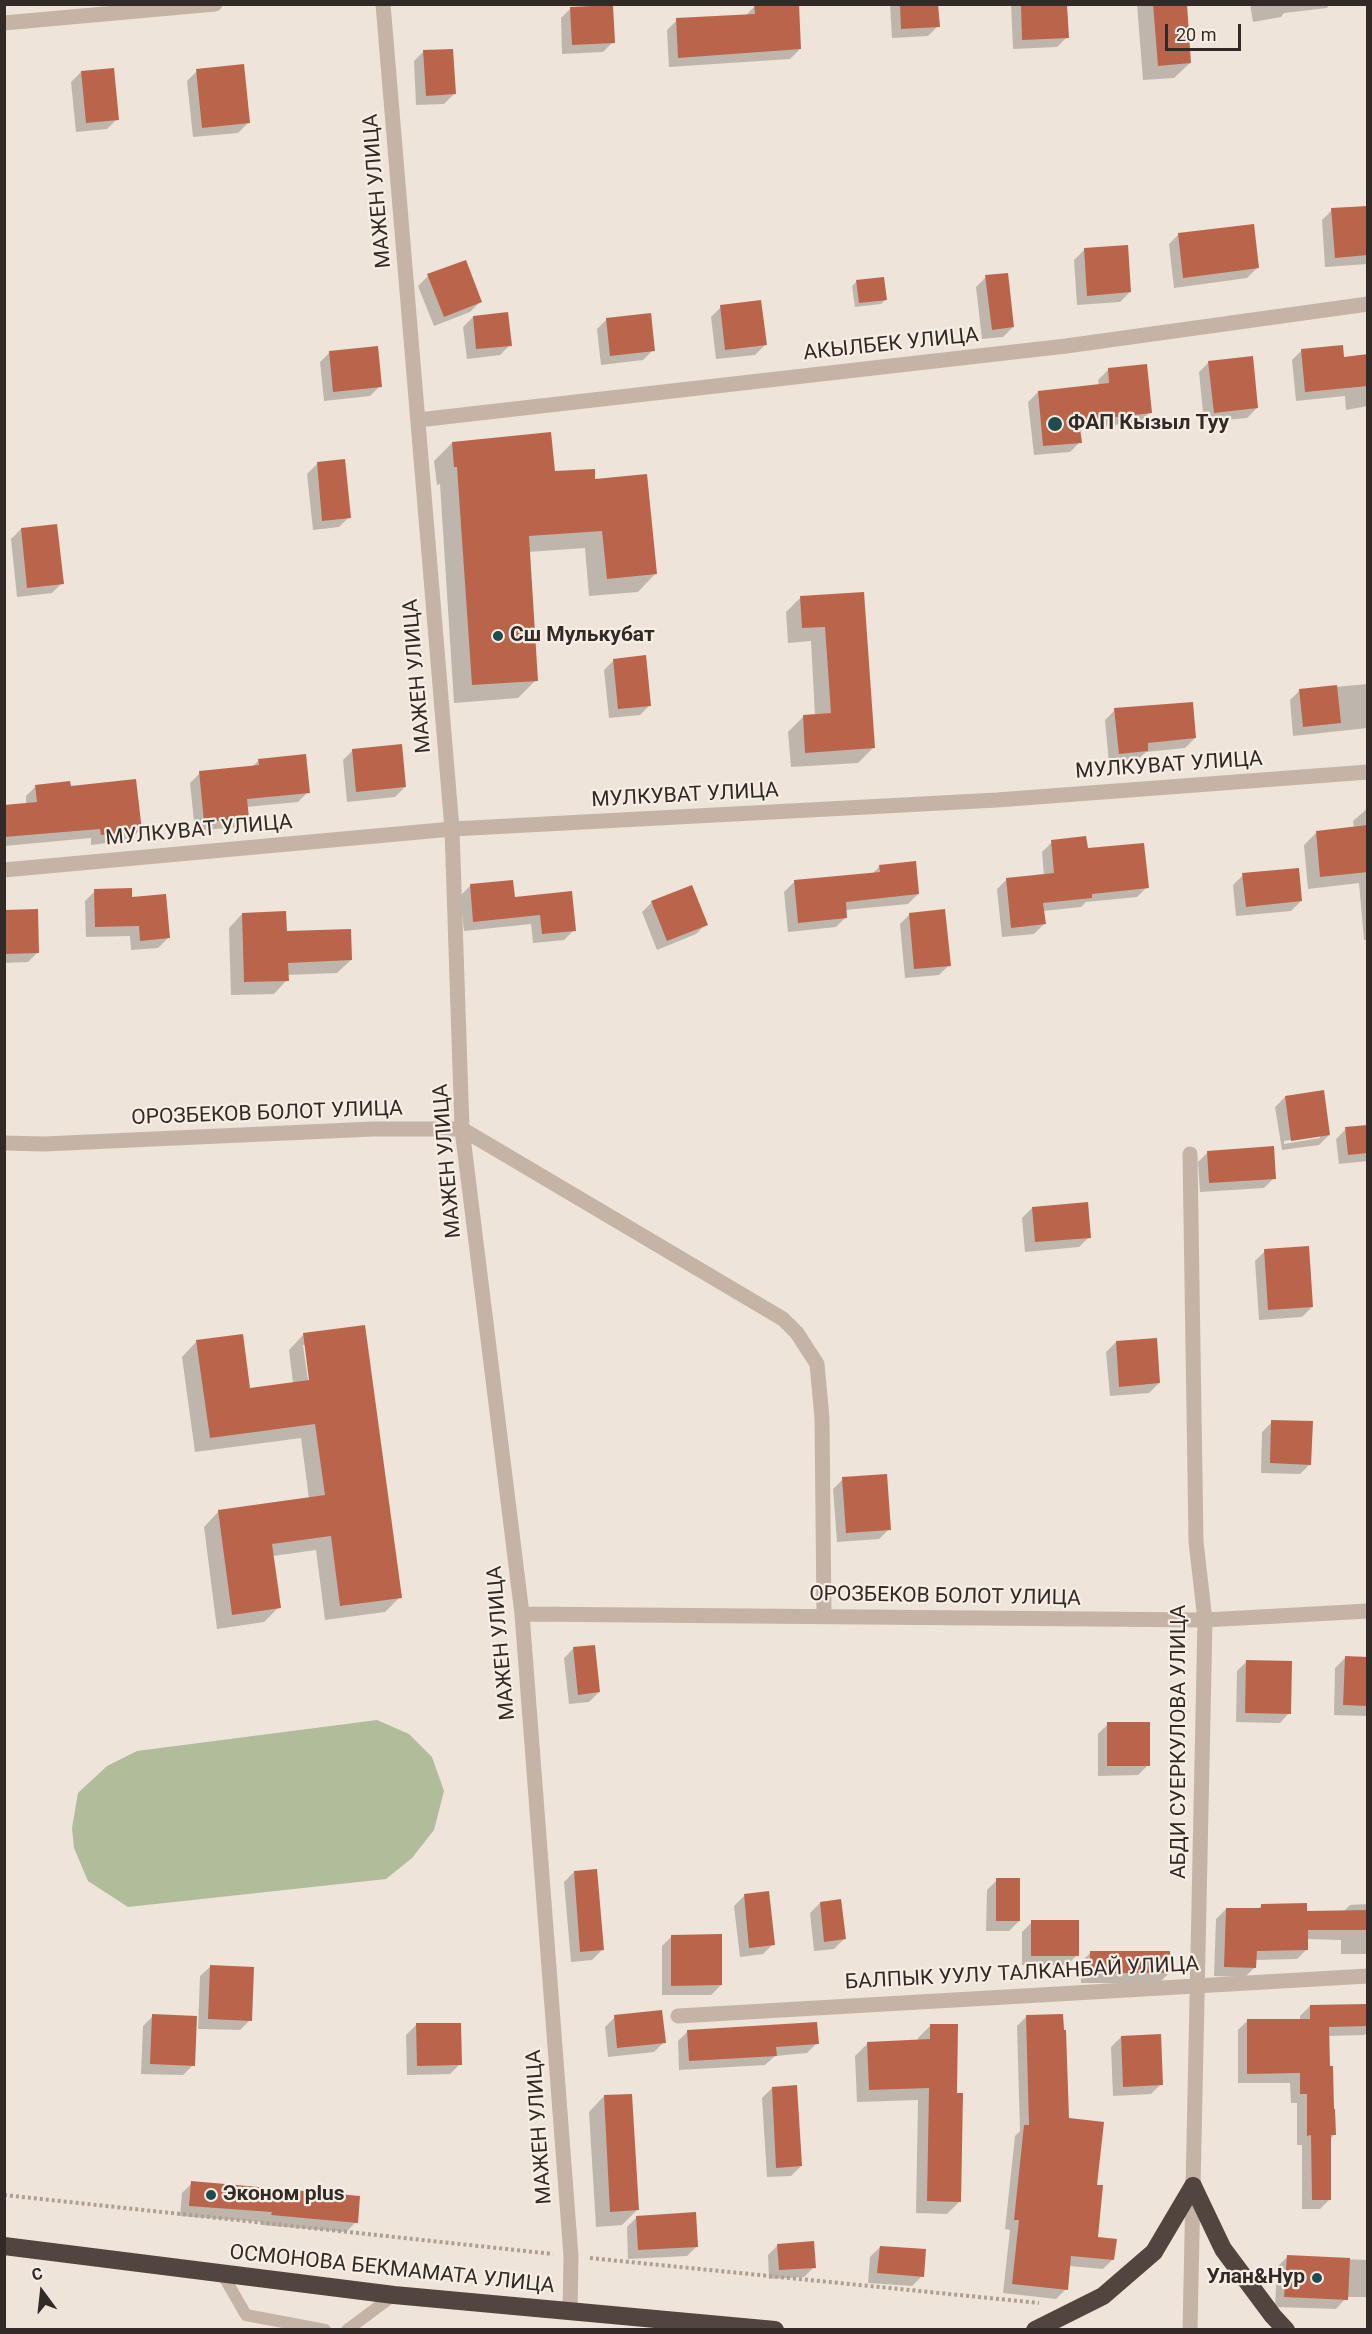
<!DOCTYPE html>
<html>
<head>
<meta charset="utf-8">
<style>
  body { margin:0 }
  #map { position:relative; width:1372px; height:2334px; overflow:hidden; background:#eee4d9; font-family:Roboto,sans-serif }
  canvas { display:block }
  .frame { position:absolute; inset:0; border:6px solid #322a26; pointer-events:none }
  .north { position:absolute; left:12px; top:2262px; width:60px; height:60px; -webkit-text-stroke:4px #f7eee5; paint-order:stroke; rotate:345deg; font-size:16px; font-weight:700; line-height:24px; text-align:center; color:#322a26 }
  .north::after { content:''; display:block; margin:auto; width:21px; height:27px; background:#322a26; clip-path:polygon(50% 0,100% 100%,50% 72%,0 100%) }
  .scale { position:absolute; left:1165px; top:24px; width:76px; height:27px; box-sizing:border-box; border:3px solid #322a26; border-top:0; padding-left:8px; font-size:18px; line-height:21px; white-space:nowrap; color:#322a26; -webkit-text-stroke:4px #f7eee5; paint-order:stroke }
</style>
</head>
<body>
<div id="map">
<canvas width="1372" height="2334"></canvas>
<div class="frame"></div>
<div class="north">С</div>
<div class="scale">20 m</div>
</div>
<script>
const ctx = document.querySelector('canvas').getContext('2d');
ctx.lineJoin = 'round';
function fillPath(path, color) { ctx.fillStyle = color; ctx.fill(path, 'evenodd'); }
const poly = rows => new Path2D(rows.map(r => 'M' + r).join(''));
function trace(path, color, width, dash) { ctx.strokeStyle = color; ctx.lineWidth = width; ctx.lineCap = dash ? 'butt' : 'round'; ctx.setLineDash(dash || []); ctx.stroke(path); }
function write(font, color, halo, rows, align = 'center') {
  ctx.font = font + ' Roboto,sans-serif'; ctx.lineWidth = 4.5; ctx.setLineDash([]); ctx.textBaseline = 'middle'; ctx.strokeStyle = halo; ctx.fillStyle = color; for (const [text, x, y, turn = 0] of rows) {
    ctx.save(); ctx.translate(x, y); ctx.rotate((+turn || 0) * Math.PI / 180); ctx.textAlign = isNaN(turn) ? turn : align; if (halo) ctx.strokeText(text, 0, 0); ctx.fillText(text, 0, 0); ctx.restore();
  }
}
fillPath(poly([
  [377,1720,409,1734,432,1757,444,1791,434,1830,412,1858,386,1879,128,1907,88,1881,74,1848,72,1828,78,1793,107,1766,137,1751]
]), '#b1bc9b');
fillPath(poly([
  [890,4,937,4,938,26,928,36,892,38],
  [1011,4,1065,4,1067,37,1057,47,1013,49],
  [1137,4,1185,4,1190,63,1174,78,1143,80],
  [1250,4,1330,4,1327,8,1284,13,1281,17,1253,22],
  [755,6,800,49,790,59,669,67,667,30,677,20,745,16],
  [571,8,613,42,603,52,562,54,561,18],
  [424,51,454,94,444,104,416,105,414,61],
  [197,71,248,123,238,133,193,137,187,81],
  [81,72,117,119,107,129,76,132,71,82],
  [1368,207,1368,264,1325,267,1322,220,1332,210],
  [1179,234,1257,268,1247,278,1174,288,1169,244],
  [1084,250,1130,292,1120,302,1077,305,1074,260],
  [428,276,480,302,470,312,434,326,418,286],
  [986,277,1013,327,1003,337,982,339,976,287],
  [857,281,885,300,881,304,855,307,852,286],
  [721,307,765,345,755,355,716,359,711,317],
  [473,317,510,345,500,355,467,359,463,327],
  [607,319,653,350,643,360,601,365,597,329],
  [1302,350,1343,359,1368,356,1368,406,1346,410,1345,396,1296,401,1292,360],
  [330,352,380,386,370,396,324,401,320,362],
  [1209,362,1257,408,1247,418,1204,422,1199,372],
  [1108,370,1150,412,1140,422,1079,429,1080,442,1070,452,1034,455,1028,402,1038,392,1099,386,1098,380],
  [452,443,553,473,594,481,656,573,638,592,589,596,585,548,528,552,536,680,518,698,454,703,440,484,437,485,434,461],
  [317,464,349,517,339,527,313,530,307,474],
  [21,529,62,583,52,593,17,597,11,539],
  [863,593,873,748,858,763,791,767,788,732,803,717,815,716,811,641,788,643,786,612,801,597],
  [614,660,650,705,640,715,609,718,604,670],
  [1368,684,1368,728,1293,736,1290,700,1300,690],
  [1115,710,1195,738,1185,748,1146,752,1137,760,1109,763,1105,720],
  [353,750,405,787,395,797,347,802,343,760],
  [259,760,308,792,298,802,246,807,247,817,237,827,195,831,190,783,200,773,252,767],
  [36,786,69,787,140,830,130,840,91,845,91,838,4,846,4,806,26,804,26,796],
  [1368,808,1368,939,1364,940,1359,883,1308,889,1304,845,1317,832,1354,828,1353,821],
  [1052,842,1086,850,1147,887,1137,897,1086,902,1081,907,1043,911,1044,924,1034,934,1002,937,997,889,1007,879,1044,876,1042,852],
  [880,866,918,894,908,904,845,910,846,917,836,927,788,932,784,892,794,882,872,874],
  [1243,875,1301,901,1291,911,1236,916,1233,885],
  [470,886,513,898,574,930,564,940,533,943,531,924,464,931,460,896],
  [95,891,130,898,168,938,158,948,131,950,130,936,86,937,85,901],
  [652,902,706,924,696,934,657,950,642,912],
  [4,911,38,952,28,962,4,963],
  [242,914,285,933,351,960,337,973,287,975,287,980,274,994,231,995,229,928],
  [910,914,949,965,939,975,905,978,900,924],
  [1285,1097,1329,1135,1319,1145,1282,1150,1275,1107],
  [1320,1135,1320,1138,1284,1144,1284,1141],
  [1368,1126,1368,1161,1339,1164,1336,1139,1346,1129],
  [1208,1152,1274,1178,1264,1188,1200,1192,1198,1162],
  [1032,1208,1089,1237,1079,1247,1025,1252,1022,1218],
  [1265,1251,1312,1307,1302,1317,1259,1320,1255,1261],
  [304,1334,400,1597,385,1612,325,1620,316,1550,273,1556,279,1607,264,1622,217,1629,204,1527,219,1511,309,1499,301,1438,195,1452,182,1357,197,1341,249,1389,293,1383,289,1350],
  [303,1345,306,1345,312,1387,309,1387],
  [1116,1342,1159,1383,1149,1393,1110,1396,1106,1352],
  [1272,1422,1310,1464,1300,1474,1261,1473,1262,1432],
  [843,1479,889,1529,879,1539,837,1542,833,1489],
  [574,1648,599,1692,589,1702,569,1704,564,1658],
  [1345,1658,1368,1658,1368,1716,1334,1715,1335,1668],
  [1247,1661,1289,1713,1280,1723,1236,1722,1237,1671],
  [1108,1724,1148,1765,1138,1775,1098,1776,1098,1734],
  [574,1872,602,1950,592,1960,571,1962,564,1882],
  [997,1880,1019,1921,1009,1931,986,1931,987,1890],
  [744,1896,773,1944,763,1954,740,1957,734,1906],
  [820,1903,844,1939,834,1949,814,1951,810,1913],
  [1368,1904,1368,1954,1341,1954,1341,1940,1306,1939,1307,1949,1297,1959,1255,1960,1255,1967,1245,1977,1214,1976,1216,1919,1226,1909,1257,1910,1261,1906,1306,1913,1343,1912,1350,1905],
  [1032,1922,1077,1955,1067,1965,1022,1965,1022,1932],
  [672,1936,721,1985,711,1995,662,1995,662,1946],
  [1091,1952,1169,1973,1159,1983,1081,1983,1081,1962],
  [210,1967,250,2020,240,2030,198,2029,200,1976],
  [1368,2005,1368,2032,1364,2035,1328,2036,1334,2135,1329,2140,1330,2199,1320,2209,1302,2209,1302,2145,1297,2145,1297,2103,1291,2103,1290,2083,1238,2083,1238,2030,1248,2020,1300,2020,1300,2016,1310,2006],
  [153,2016,193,2065,183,2075,141,2074,143,2026],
  [1027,2016,1096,2186,1096,2239,1113,2259,1103,2269,1069,2266,1066,2289,1056,2299,1003,2293,1010,2230,1005,2229,1015,2136,1020,2131,1017,2026],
  [615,2017,664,2042,654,2052,608,2057,605,2027],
  [416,2025,460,2064,450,2074,407,2075,406,2035],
  [931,2025,956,2094,960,2201,947,2214,916,2213,918,2100,857,2102,855,2056,868,2043,918,2041,918,2038],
  [688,2031,817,2043,807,2053,775,2056,765,2065,679,2070,678,2041],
  [1121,2037,1161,2084,1151,2094,1113,2096,1111,2047],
  [772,2088,801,2166,791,2176,767,2177,762,2098],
  [604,2096,637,2210,622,2225,596,2227,589,2112],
  [192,2183,356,2222,346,2232,262,2225,262,2222,180,2216,182,2193],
  [637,2217,697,2246,687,2256,628,2259,627,2227],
  [778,2245,814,2267,804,2277,769,2279,768,2255],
  [880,2247,922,2276,912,2286,868,2283,870,2257],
  [1287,2257,1368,2260,1368,2297,1347,2297,1336,2309,1275,2307,1277,2267]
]), '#0003');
fillPath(poly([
  [754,4,799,4,801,49,678,58,676,18,755,14],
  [900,4,938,4,940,27,901,29],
  [1021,4,1067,4,1069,38,1022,40],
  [1153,4,1187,4,1191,63,1158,66],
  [613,5,615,43,572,45,570,7],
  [453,49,456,94,426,96,423,50],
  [244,64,250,123,202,128,196,69],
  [114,68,119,120,86,123,81,71],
  [1368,206,1368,255,1335,258,1331,208],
  [1254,224,1259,268,1183,278,1178,233],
  [1128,245,1131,292,1087,296,1084,248],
  [466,260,482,302,444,317,427,274],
  [1008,273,1014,327,992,330,985,275],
  [884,277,887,300,859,303,856,280],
  [761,300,767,345,725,350,720,305],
  [508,312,512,346,476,349,473,316],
  [651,313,655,351,610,356,606,318],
  [1343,345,1344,357,1368,354,1368,386,1305,392,1301,349],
  [378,346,382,387,333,392,329,351],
  [1253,356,1258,408,1214,413,1208,361],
  [1147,364,1152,413,1079,421,1082,443,1043,446,1038,391,1109,383,1108,368],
  [551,432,555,471,595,469,595,479,647,474,657,574,607,579,602,531,529,536,538,681,472,685,457,467,454,467,452,442],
  [345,459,351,518,322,521,317,462],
  [57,524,64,584,27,588,21,528],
  [864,592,875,748,805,753,803,715,831,713,825,627,802,628,800,596],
  [646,655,651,706,618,709,613,659],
  [1337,685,1341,723,1303,727,1299,689],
  [1193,702,1196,738,1148,743,1148,751,1119,754,1114,708],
  [402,744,406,787,356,792,352,749],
  [306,754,310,793,247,799,249,818,204,822,199,771,259,765,258,759],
  [136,779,142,831,101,835,100,829,4,837,4,805,37,802,35,785,70,781,71,786],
  [1368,825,1368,872,1320,877,1316,831],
  [1086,836,1088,848,1144,843,1149,888,1092,894,1092,898,1043,903,1046,924,1011,928,1006,878,1054,873,1051,840],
  [916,861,919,894,846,902,847,918,798,923,794,880,880,872,879,865],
  [1299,868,1302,901,1246,907,1242,873],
  [513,880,515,897,572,891,576,931,542,934,540,915,473,922,470,884],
  [692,885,708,925,667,941,651,901],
  [132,888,132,897,166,894,170,938,140,941,139,926,95,927,94,889],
  [38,909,39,953,4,954,4,910],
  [945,909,951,966,914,969,909,913],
  [286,911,287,931,351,929,352,960,288,963,289,981,244,982,242,913],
  [1324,1090,1330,1135,1291,1141,1285,1096],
  [1368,1125,1368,1153,1348,1155,1345,1127],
  [1274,1146,1276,1179,1209,1183,1207,1151],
  [1088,1202,1091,1238,1035,1242,1032,1207],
  [1309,1246,1313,1307,1268,1310,1264,1249],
  [365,1325,402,1598,340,1606,331,1536,272,1544,281,1608,232,1615,218,1510,325,1495,315,1424,210,1438,196,1340,243,1334,250,1388,309,1380,303,1333],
  [1157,1338,1160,1383,1119,1387,1116,1341],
  [1271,1420,1313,1421,1311,1465,1270,1463],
  [887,1474,891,1530,846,1533,842,1477],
  [595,1645,600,1692,578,1695,573,1647],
  [1345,1656,1368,1657,1368,1706,1343,1705],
  [1246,1660,1292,1661,1291,1714,1245,1713],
  [1107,1722,1150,1722,1150,1766,1107,1766],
  [597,1869,604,1950,580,1952,574,1871],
  [996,1878,1020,1878,1020,1921,996,1921],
  [769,1891,775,1945,749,1948,744,1894],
  [841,1899,846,1939,824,1942,820,1902],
  [1307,1903,1307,1911,1368,1910,1368,1930,1308,1930,1308,1950,1257,1951,1256,1968,1224,1967,1226,1908,1261,1908,1261,1904],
  [1031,1920,1079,1920,1079,1956,1031,1956],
  [722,1934,722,1985,671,1986,671,1935],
  [1090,1951,1170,1951,1170,1973,1090,1973],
  [210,1965,254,1967,252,2021,208,2019],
  [1368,2004,1368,2026,1329,2027,1330,2066,1333,2066,1334,2109,1335,2109,1336,2135,1331,2135,1331,2200,1312,2200,1311,2135,1307,2136,1307,2094,1300,2094,1300,2073,1247,2074,1247,2019,1310,2019,1310,2005],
  [662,2010,666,2043,617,2048,614,2015],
  [152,2014,197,2016,195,2066,150,2064],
  [1063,2014,1064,2030,1066,2030,1069,2118,1104,2122,1097,2185,1103,2185,1098,2237,1117,2239,1114,2260,1071,2256,1068,2290,1012,2284,1019,2220,1014,2220,1024,2125,1029,2125,1026,2015],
  [817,2022,819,2044,776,2047,777,2056,689,2061,687,2030],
  [416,2023,461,2023,462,2065,417,2066],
  [930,2024,958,2024,957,2093,963,2093,961,2202,927,2201,929,2088,869,2090,867,2042,930,2039],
  [1161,2034,1163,2085,1123,2087,1121,2036],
  [797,2085,802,2166,776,2168,772,2087],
  [632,2094,639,2210,610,2212,604,2095],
  [191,2181,360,2196,358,2223,271,2215,272,2212,189,2206],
  [696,2212,698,2247,638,2250,636,2216],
  [814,2241,816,2268,779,2270,777,2244],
  [880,2246,926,2249,924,2277,877,2273],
  [1287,2255,1350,2258,1348,2300,1284,2297]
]), '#ba654b');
trace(poly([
  [4,2195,553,2254],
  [590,2258,1039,2303]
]), '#b09e91', 4, [3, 3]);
trace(poly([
  [223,2275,246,2315,325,2330],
  [347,2330,394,2295]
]), '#c5b4a6', 12);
trace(poly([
  [383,4,452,829,462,1129,522,1614,571,2256,570,2311],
  [4,23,215,4],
  [418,420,1066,346,1368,304],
  [4,870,452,829,997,800,1368,772],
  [4,1143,44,1144,373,1129,462,1129,783,1319,797,1333,817,1364,822,1418,824,1617],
  [1190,1154,1196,1542,1205,1620,1190,2330],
  [522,1614,1205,1620,1368,1611],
  [678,2016,1368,1976]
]), '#c5b4a6', 15);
trace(poly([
  [1193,2186,1223,2249,1273,2316,1286,2330],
  [4,2246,394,2295,775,2330],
  [1035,2330,1103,2296,1154,2252,1193,2186]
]), '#52443e', 18);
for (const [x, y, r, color] of [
  [1055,424,8,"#204c4f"],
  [498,636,6,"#204c4f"],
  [211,2195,6,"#204c4f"],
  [1317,2278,6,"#204c4f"]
]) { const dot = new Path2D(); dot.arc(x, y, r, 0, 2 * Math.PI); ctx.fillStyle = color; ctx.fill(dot); trace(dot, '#f7eee5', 2); }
write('21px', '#322a26', '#f7eee5', [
  ["МАЖЕН УЛИЦА",378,191,-95],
  ["АКЫЛБЕК УЛИЦА",891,345,-6],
  ["МАЖЕН УЛИЦА",418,676,-95],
  ["МУЛКУВАТ УЛИЦА",1169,766,-4],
  ["МУЛКУВАТ УЛИЦА",685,796,-3],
  ["МУЛКУВАТ УЛИЦА",199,831,-5],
  ["ОРОЗБЕКОВ БОЛОТ УЛИЦА",267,1114,-2],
  ["МАЖЕН УЛИЦА",448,1161,-95],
  ["ОРОЗБЕКОВ БОЛОТ УЛИЦА",945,1597,1],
  ["МАЖЕН УЛИЦА",502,1643,-95],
  ["АБДИ СУЕРКУЛОВА УЛИЦА",1180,1742,-90],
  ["БАЛПЫК УУЛУ ТАЛКАНБАЙ УЛИЦА",1022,1974,-3],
  ["МАЖЕН УЛИЦА",540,2127,-94],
  ["ОСМОНОВА БЕКМАМАТА УЛИЦА",392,2270,6]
]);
write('bold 21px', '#322a26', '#f7eee5', [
  ["ФАП Кызыл Туу",1068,424],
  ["Сш Мулькубат",510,636],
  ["Эконом plus",223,2195],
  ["Улан&Нур",1305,2278,"right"]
], 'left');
</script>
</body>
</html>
